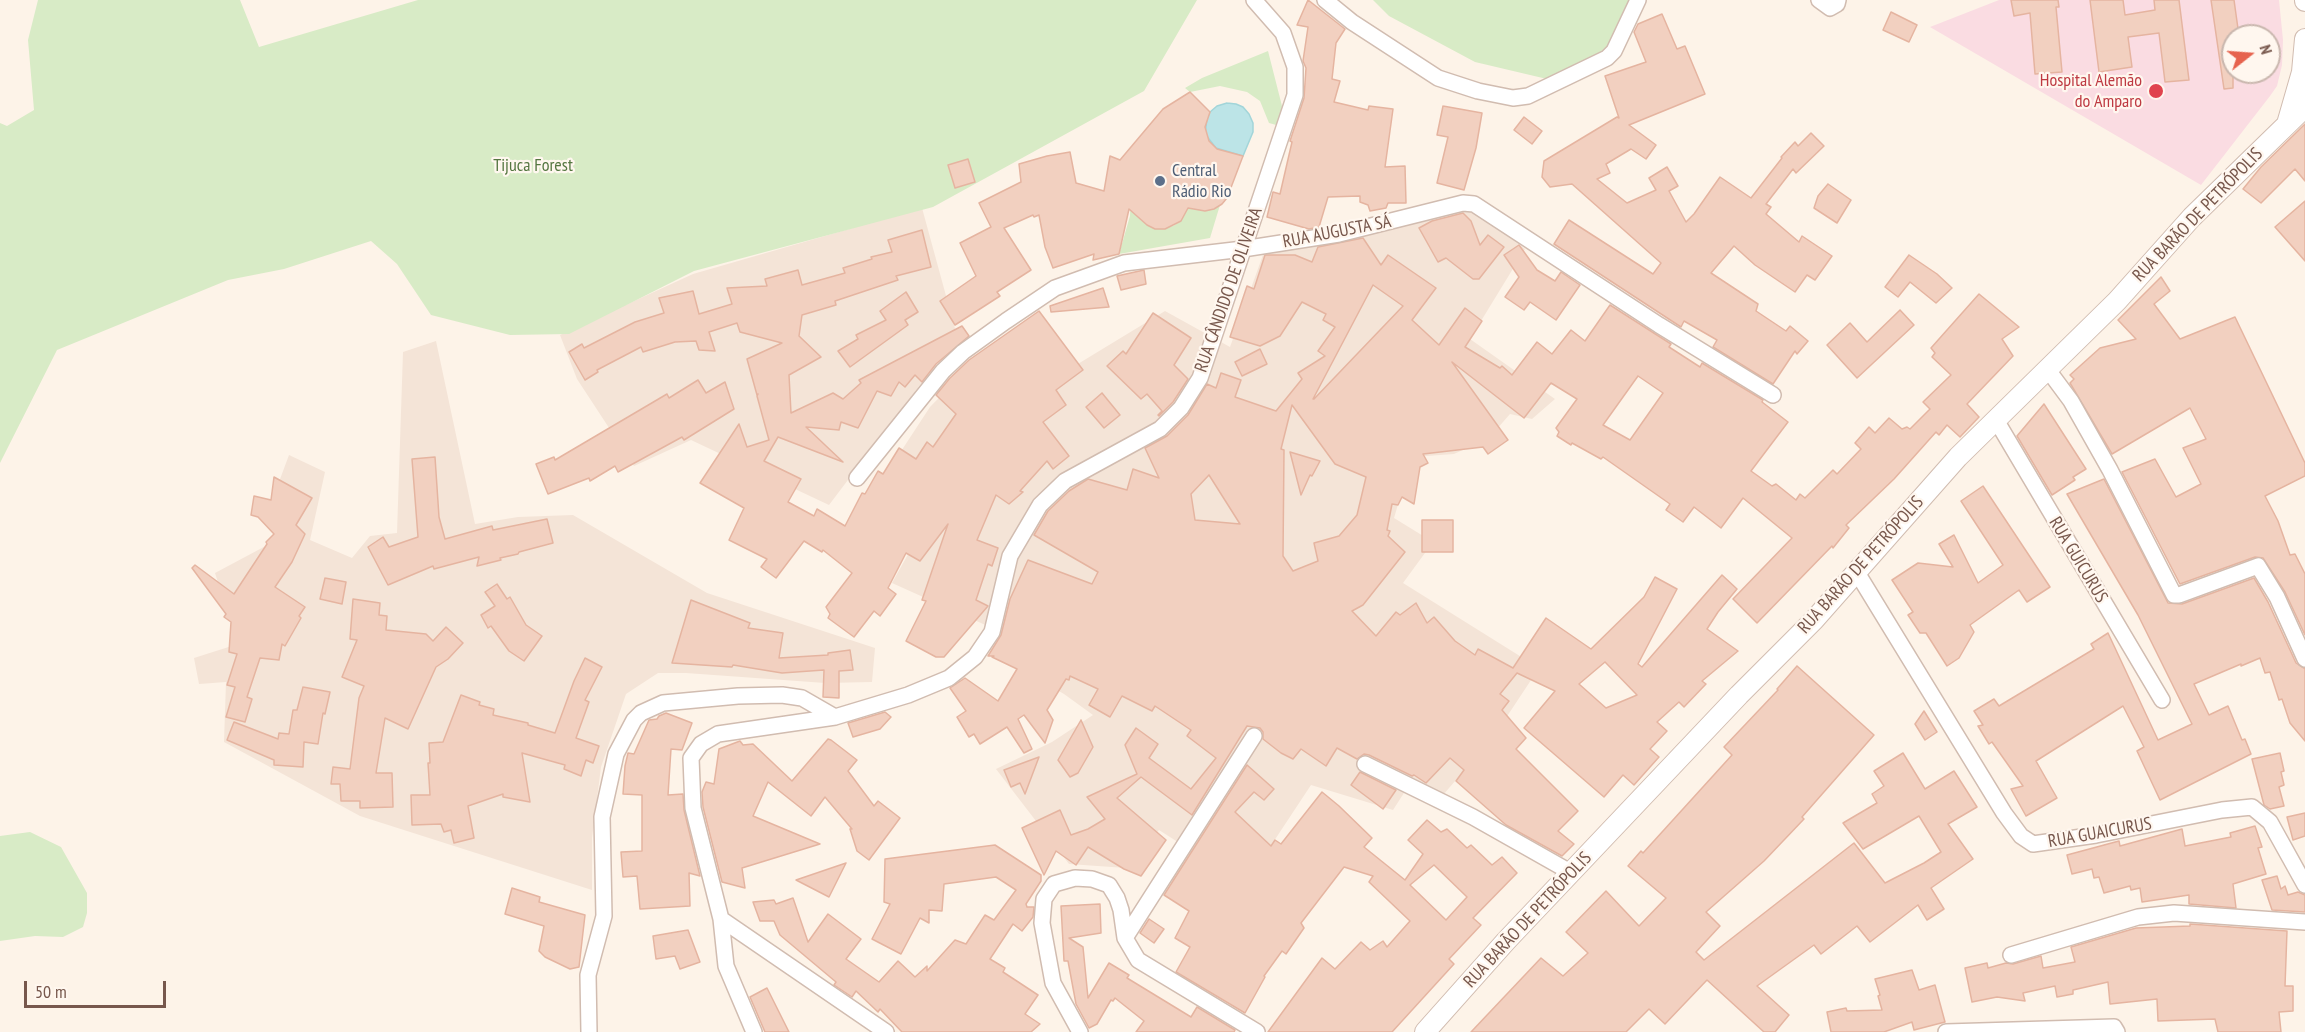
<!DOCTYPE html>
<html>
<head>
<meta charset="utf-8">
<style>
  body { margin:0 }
  #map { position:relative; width:2305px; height:1032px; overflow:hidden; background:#fdf3e8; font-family:"PT Sans Narrow",sans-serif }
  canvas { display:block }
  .north { position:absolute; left:2221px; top:24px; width:60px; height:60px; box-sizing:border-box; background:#fff7ef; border:2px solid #c9b7ae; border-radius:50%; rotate:73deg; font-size:16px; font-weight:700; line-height:24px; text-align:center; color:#77574c }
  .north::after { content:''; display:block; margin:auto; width:21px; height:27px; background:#e6634e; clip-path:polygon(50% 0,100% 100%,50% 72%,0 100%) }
  .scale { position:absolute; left:24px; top:981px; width:142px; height:27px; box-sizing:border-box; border:3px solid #77574c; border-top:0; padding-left:8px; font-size:18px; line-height:21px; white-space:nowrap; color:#77574c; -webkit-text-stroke:4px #fff7ef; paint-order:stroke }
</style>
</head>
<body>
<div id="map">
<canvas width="2305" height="1032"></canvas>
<div class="north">N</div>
<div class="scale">50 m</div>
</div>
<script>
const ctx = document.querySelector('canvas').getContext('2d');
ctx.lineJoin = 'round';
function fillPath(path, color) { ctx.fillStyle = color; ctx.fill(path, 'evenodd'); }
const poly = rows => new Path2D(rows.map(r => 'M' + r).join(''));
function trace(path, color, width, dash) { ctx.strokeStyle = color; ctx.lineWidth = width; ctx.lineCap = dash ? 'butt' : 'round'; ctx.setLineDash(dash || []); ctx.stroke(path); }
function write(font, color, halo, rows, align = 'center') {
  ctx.font = font + ' "PT Sans Narrow",sans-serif'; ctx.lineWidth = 4.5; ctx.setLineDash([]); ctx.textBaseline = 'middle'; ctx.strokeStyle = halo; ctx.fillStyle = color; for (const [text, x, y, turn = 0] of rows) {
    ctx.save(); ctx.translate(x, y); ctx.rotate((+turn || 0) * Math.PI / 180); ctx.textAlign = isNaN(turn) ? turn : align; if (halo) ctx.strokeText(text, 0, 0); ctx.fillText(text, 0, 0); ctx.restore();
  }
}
fillPath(poly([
  [1467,205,1497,226,1525,249,1470,339,1555,399,1532,419,1510,414,1489,438,1454,454,1412,457,1394,518,1433,542,1403,583,1539,668,1494,736,1443,795,1411,782,1393,810,1311,785,1231,906,1170,880,1184,846,1159,830,1126,868,1069,864,996,769,1052,742,1093,715,1064,694,993,653,1001,632,892,583,911,549,894,462,930,407,974,362,1019,327,1021,323,1063,373,1165,311,1230,347,1264,252,1344,242],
  [922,208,957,336,829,505,691,440,634,466,577,379,560,335,693,274],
  [436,341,475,524,518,517,573,515,707,593,875,648,872,682,825,683,686,673,658,673,626,694,601,767,592,838,592,890,360,816,224,742,226,682,199,684,194,658,238,644,215,573,290,533,273,498,289,455,325,472,310,540,352,558,370,536,397,533,403,352]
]), '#f4e4d7');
fillPath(poly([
  [1999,0,2279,0,2283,40,2282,65,2277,86,2270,96,2201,185,1930,27],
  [2233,36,2269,36,2269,72,2233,72]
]), '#fadce2');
fillPath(poly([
  [38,0,240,0,259,47,418,0,1197,0,1144,91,933,207,694,271,569,334,510,335,431,315,397,264,371,241,284,269,228,280,57,350,0,463,0,123,7,126,34,110,28,40],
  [1373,0,1641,0,1614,50,1547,79,1475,62,1389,16],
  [1268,51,1282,106,1280,126,1269,123,1260,101,1247,92,1220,86,1190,92,1185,88,1202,78],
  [1131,193,1135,211,1140,219,1147,225,1155,229,1173,226,1181,221,1187,208,1205,211,1214,209,1220,205,1210,238,1119,254,1130,216],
  [30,832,61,847,87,893,87,913,83,927,63,937,35,936,0,941,0,836]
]), '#d8ebc6');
const water = poly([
  [1227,103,1236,104,1243,107,1249,114,1253,123,1253,132,1243,156,1216,148,1205,134,1207,119,1210,112,1217,106,1227,103]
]);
fillPath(water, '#bce4e7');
trace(water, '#a2d5d9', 1.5);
const building = poly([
  [1308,0,1345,29,1336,43,1332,79,1340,81,1334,102,1368,110,1369,106,1393,109,1385,167,1405,166,1406,203,1388,203,1386,208,1370,211,1368,205,1360,202,1360,196,1328,197,1319,227,1309,229,1267,217,1273,192,1280,194,1292,142,1290,141,1304,98,1306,68,1303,61,1308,27,1297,25,1308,0],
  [2011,0,2058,0,2059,7,2056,7,2062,72,2035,74,2030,13,2014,16,2011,0],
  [2090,0,2123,0,2125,15,2155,10,2154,0,2179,0,2189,80,2165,82,2159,33,2128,37,2132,67,2099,72,2090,0],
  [2211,0,2234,0,2239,36,2233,36,2233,88,2224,89,2211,0],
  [1891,12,1917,25,1909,42,1883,30,1891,12],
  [1662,14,1677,49,1685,46,1705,94,1629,125,1656,145,1646,159,1631,149,1606,164,1610,173,1597,179,1627,203,1656,190,1649,178,1667,167,1678,186,1669,191,1686,222,1694,214,1720,177,1751,198,1782,158,1781,157,1795,142,1798,146,1811,133,1824,146,1796,173,1793,169,1766,204,1771,207,1766,214,1799,242,1802,236,1832,256,1815,280,1807,275,1795,292,1755,265,1734,246,1711,273,1758,304,1756,311,1786,331,1790,326,1808,341,1797,354,1795,351,1773,384,1713,347,1717,340,1684,321,1681,327,1554,244,1569,220,1653,274,1661,263,1572,184,1550,187,1542,177,1544,161,1617,117,1619,118,1605,76,1646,62,1634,32,1638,24,1662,14],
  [1190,92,1210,112,1205,127,1209,141,1217,149,1243,156,1227,198,1222,204,1214,209,1205,211,1188,208,1181,221,1165,229,1155,229,1147,225,1129,209,1119,254,1093,260,1094,254,1053,268,1045,247,1039,215,1034,217,1033,215,1004,228,1031,270,997,292,1000,296,955,325,940,301,976,276,960,243,991,227,979,203,1021,182,1019,164,1047,156,1070,152,1076,183,1104,191,1110,156,1120,160,1163,109,1190,92],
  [1443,106,1482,113,1476,148,1464,190,1437,183,1448,137,1437,135,1443,106],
  [1524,117,1542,131,1532,144,1514,130,1524,117],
  [2305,124,2305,181,2295,169,2261,203,2243,189,2261,167,2305,124],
  [968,159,975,182,955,188,948,165,968,159],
  [1828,184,1851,200,1837,223,1814,208,1818,196,1828,184],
  [2305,201,2305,261,2275,227,2305,201],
  [1463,213,1471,221,1480,245,1488,235,1504,247,1479,279,1473,279,1446,258,1438,262,1419,228,1432,221,1463,213],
  [922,230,931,267,896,276,898,280,835,301,836,305,802,315,799,336,821,357,789,375,791,413,833,393,843,399,861,383,859,380,962,326,969,336,936,364,922,382,915,375,905,387,899,382,891,396,877,391,858,428,841,422,839,430,806,427,843,462,778,437,764,461,801,479,788,502,814,516,817,509,845,526,862,493,865,494,878,471,883,474,899,448,916,459,927,442,933,447,956,414,936,395,950,378,969,360,1039,311,1083,370,1056,390,1066,405,1043,422,1069,456,1053,469,1047,461,1020,491,1023,492,1009,504,996,495,977,540,998,548,992,566,988,564,976,600,988,606,944,657,936,657,906,641,926,601,922,600,948,524,920,561,906,553,888,588,896,594,880,616,874,611,854,637,828,618,830,614,826,607,852,573,823,550,822,552,804,541,776,578,761,567,767,559,729,540,744,508,700,483,739,424,747,447,769,440,757,396,758,394,757,395,747,359,782,343,740,332,737,323,709,332,715,351,699,350,696,341,675,342,643,352,641,347,597,370,598,372,585,380,569,352,582,344,584,348,635,322,664,313,659,298,693,291,699,314,732,304,727,288,767,286,765,279,798,270,802,285,845,273,843,268,872,259,871,257,892,252,888,240,922,230],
  [1363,238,1381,265,1388,255,1436,288,1412,320,1439,345,1465,308,1482,321,1465,347,1500,368,1502,366,1512,375,1537,342,1552,354,1571,330,1585,341,1610,305,1671,344,1669,347,1700,367,1702,363,1763,400,1762,402,1788,422,1751,471,1772,486,1776,484,1796,500,1800,494,1805,498,1833,470,1837,474,1861,449,1855,443,1869,427,1875,433,1889,418,1902,429,1907,427,1910,429,1930,409,1923,402,1951,375,1932,357,1935,353,1931,348,1979,294,2019,327,2002,339,2013,356,1967,404,1979,417,1960,437,1947,425,1939,435,1936,432,1894,479,1846,525,1849,528,1833,548,1832,546,1757,623,1733,599,1792,538,1743,498,1721,528,1694,507,1683,522,1666,510,1670,504,1603,457,1601,459,1572,443,1571,445,1557,436,1559,432,1556,428,1577,399,1551,383,1524,418,1452,362,1508,440,1488,454,1483,447,1423,454,1428,463,1420,467,1414,504,1402,497,1398,505,1392,504,1387,530,1390,531,1388,536,1405,552,1363,605,1352,611,1376,636,1396,612,1400,615,1416,603,1427,623,1434,617,1455,641,1475,655,1478,649,1513,668,1546,618,1591,649,1644,597,1655,577,1677,589,1638,664,1642,667,1722,575,1737,589,1718,612,1707,629,1738,651,1702,681,1706,684,1684,707,1679,702,1657,722,1667,731,1650,749,1659,757,1634,785,1623,775,1604,797,1524,728,1555,691,1517,673,1500,694,1509,701,1502,710,1526,738,1516,749,1578,811,1558,831,1574,844,1562,856,1506,825,1456,781,1464,770,1450,758,1426,783,1414,775,1412,776,1369,755,1364,754,1357,759,1337,748,1326,766,1301,749,1293,759,1281,753,1263,739,1263,732,1260,728,1247,726,1192,815,1141,777,1117,798,1166,840,1141,876,1124,869,1088,847,1076,865,1056,851,1044,875,1022,828,1060,810,1071,835,1088,829,1105,819,1087,797,1137,774,1125,745,1136,728,1158,744,1149,758,1191,789,1216,758,1187,736,1191,730,1155,706,1152,711,1122,696,1110,717,1089,705,1098,689,1070,676,1069,680,1066,679,1047,710,1053,720,1045,743,1024,715,1018,719,1032,749,1024,753,1007,727,980,744,974,734,969,737,957,717,966,711,950,688,965,678,998,701,1017,669,992,657,994,656,988,656,1001,635,1010,599,1028,560,1092,584,1098,572,1034,535,1048,511,1069,491,1088,479,1127,490,1133,469,1159,478,1145,448,1167,436,1188,415,1207,384,1216,388,1221,373,1241,380,1235,397,1276,411,1302,379,1298,373,1325,356,1318,351,1335,327,1323,320,1326,314,1302,302,1280,336,1260,346,1230,337,1247,286,1254,289,1265,255,1295,255,1312,262,1318,247,1363,238],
  [1373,285,1403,306,1314,399,1313,399,1373,285],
  [1638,376,1663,393,1630,440,1603,425,1638,376],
  [1292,405,1335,464,1366,477,1357,515,1339,536,1314,543,1318,561,1293,571,1283,556,1284,450,1281,449,1292,405],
  [1209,475,1240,524,1195,520,1191,494,1209,475],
  [1605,662,1637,695,1606,708,1579,684,1605,662],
  [1519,245,1537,270,1555,281,1561,272,1580,285,1556,320,1530,302,1524,310,1505,297,1519,277,1504,255,1519,245],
  [1909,255,1937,274,1952,288,1936,303,1910,282,1898,297,1885,287,1909,255],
  [1144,270,1146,284,1121,290,1117,276,1144,270],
  [2161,277,2170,291,2154,304,2180,339,2235,317,2305,463,2305,476,2265,496,2278,521,2290,555,2295,554,2305,574,2305,635,2285,592,2263,558,2255,557,2180,584,2122,472,2155,459,2176,497,2201,484,2183,448,2206,439,2190,408,2112,454,2070,383,2074,379,2070,375,2100,348,2136,339,2118,320,2161,277],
  [1103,288,1109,307,1051,312,1050,306,1103,288],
  [906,292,918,312,905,320,908,325,850,367,838,351,858,339,856,335,886,320,880,311,906,292],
  [1900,310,1914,325,1857,378,1827,345,1850,323,1867,342,1900,310],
  [1153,313,1191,338,1174,365,1188,379,1173,402,1159,416,1158,415,1162,411,1147,394,1141,399,1107,366,1123,351,1126,354,1153,313],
  [1260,349,1267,364,1242,376,1235,362,1260,349],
  [698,380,706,393,725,382,734,409,684,440,682,437,618,472,615,466,590,481,589,478,548,494,536,464,554,457,555,460,667,394,669,398,698,380],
  [1102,393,1120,415,1104,428,1086,407,1102,393],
  [2044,404,2086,469,2073,477,2075,480,2052,495,2017,436,2044,404],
  [1290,452,1320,461,1312,476,1310,475,1301,495,1290,452],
  [435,457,439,517,445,539,492,526,493,530,547,519,553,543,519,552,518,554,500,558,501,560,477,566,479,557,434,569,433,566,388,585,368,547,383,537,389,547,418,537,412,459,435,457],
  [274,477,312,498,296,525,305,534,292,562,275,587,305,607,299,616,301,618,285,646,282,644,279,660,260,658,247,697,252,699,245,722,226,717,235,687,227,685,237,654,229,652,231,622,224,617,226,614,192,568,195,565,234,594,267,544,266,542,274,534,258,517,251,515,254,496,271,500,274,477],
  [2104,479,2168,603,2182,604,2254,578,2268,602,2296,663,2305,669,2305,741,2290,723,2282,699,2279,700,2270,672,2265,673,2260,658,2241,666,2241,664,2194,684,2209,715,2228,706,2242,740,2245,739,2251,754,2160,800,2137,751,2144,747,2123,706,2036,761,2057,798,2026,816,2011,789,2023,786,1992,742,1989,744,1978,726,1983,725,1974,711,1994,699,1999,706,2094,649,2091,644,2108,633,2158,740,2192,724,2138,615,2067,494,2104,479],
  [1983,486,2050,587,2027,602,2019,590,1970,625,1974,632,1959,658,1947,666,1926,633,1920,633,1908,615,1913,612,1892,580,1918,563,1953,567,1939,544,1954,535,1978,583,2003,565,1961,501,1983,486],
  [1422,520,1453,520,1453,552,1422,552,1422,520],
  [325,578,346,582,342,604,320,599,325,578],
  [497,584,507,599,510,597,526,625,542,636,524,661,509,651,491,626,488,628,481,615,495,606,485,592,497,584],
  [353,599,380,603,379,615,387,616,386,630,426,634,433,641,446,627,463,643,448,659,436,667,408,729,385,718,376,773,392,773,393,807,360,808,360,801,341,801,340,784,331,784,333,767,350,769,359,698,364,686,342,677,357,640,350,639,353,599],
  [691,600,750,623,748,628,783,633,779,658,828,655,828,653,850,650,853,670,839,671,839,698,823,697,824,670,782,673,733,665,732,667,672,663,691,600],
  [585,658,602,667,585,700,589,702,576,738,599,746,593,763,586,760,581,776,564,769,565,765,522,753,530,802,503,797,503,794,468,806,474,838,454,843,451,830,444,832,441,824,412,825,411,795,430,795,428,763,430,763,429,743,443,742,461,695,480,702,479,705,494,709,493,715,528,723,528,725,555,733,574,681,585,658],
  [1797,666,1874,735,1802,817,1804,819,1764,861,1706,912,1720,926,1696,952,1704,960,1854,843,1885,883,1924,863,1941,852,1919,816,1863,849,1843,823,1877,803,1872,794,1884,786,1874,771,1903,753,1925,789,1954,771,1977,807,1948,824,1973,859,1931,888,1944,909,1927,920,1918,905,1870,942,1857,926,1821,954,1814,945,1757,986,1789,1015,1775,1032,1764,1032,1707,980,1665,1024,1649,1009,1626,1032,1471,1032,1541,958,1563,976,1588,953,1566,932,1606,891,1639,926,1666,898,1628,866,1641,851,1643,853,1732,755,1724,747,1778,690,1777,689,1797,666],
  [303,687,330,692,325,714,323,713,318,744,304,742,303,767,274,765,274,760,227,740,234,722,278,739,279,733,289,734,293,710,297,710,303,687],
  [1924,711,1937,732,1925,740,1915,724,1924,711],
  [885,712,891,717,880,729,853,737,848,723,885,712],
  [666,713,692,723,682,750,671,749,668,795,683,794,684,810,700,876,689,873,690,906,640,909,637,876,623,877,621,852,642,851,642,795,623,794,625,766,628,753,634,754,649,720,657,719,659,716,666,713],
  [1081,720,1093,747,1078,773,1070,777,1058,760,1081,720],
  [828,739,831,740,857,760,848,771,874,806,878,801,900,818,869,860,857,851,850,829,852,829,825,797,811,816,768,782,753,816,820,844,742,868,745,888,722,882,703,807,702,792,706,782,714,784,719,749,740,741,743,745,753,744,792,781,828,739],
  [2280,753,2284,771,2281,772,2284,785,2279,787,2284,806,2270,809,2264,805,2252,759,2280,753],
  [1039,757,1025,794,1020,783,1011,787,1004,770,1039,757],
  [1247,765,1274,789,1264,800,1254,792,1235,812,1271,846,1275,840,1281,844,1322,792,1339,806,1372,838,1364,847,1405,880,1423,854,1408,840,1427,820,1441,832,1447,829,1467,848,1471,845,1492,865,1502,857,1517,873,1473,918,1481,925,1449,959,1454,964,1392,1032,1268,1032,1322,958,1335,969,1361,942,1370,950,1383,941,1387,947,1410,921,1369,882,1373,876,1344,867,1301,923,1304,928,1286,954,1282,951,1264,976,1265,977,1245,1013,1176,972,1190,947,1175,938,1189,911,1164,895,1247,765],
  [1434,865,1467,897,1446,920,1410,885,1434,865],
  [1360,772,1396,790,1383,809,1351,785,1360,772],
  [2305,813,2305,836,2293,840,2287,817,2305,813],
  [2255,826,2262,847,2258,848,2266,874,2233,884,2236,908,2189,904,2189,895,2142,902,2140,888,2131,890,2130,886,2104,893,2099,877,2094,878,2092,869,2072,874,2067,855,2119,841,2120,846,2182,829,2185,846,2231,837,2230,833,2255,826],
  [995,845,1041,875,1041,881,1026,904,1027,907,1034,907,1033,917,1022,931,1013,924,990,959,1005,968,1003,972,1038,995,1025,1014,1040,1024,1031,1032,902,1032,880,1009,878,1012,856,991,852,997,834,985,836,982,780,935,774,921,760,921,753,902,774,900,776,904,793,898,808,942,828,914,861,939,846,959,879,982,898,961,915,977,927,966,927,971,955,940,966,944,985,915,994,920,1016,890,996,877,944,884,942,911,929,910,929,923,920,918,901,954,872,939,890,904,884,902,885,859,995,845],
  [846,863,829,897,796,880,846,863],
  [2277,876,2281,889,2285,886,2288,895,2298,892,2305,895,2305,912,2272,910,2262,880,2277,876],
  [512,888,540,897,539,902,585,915,579,967,570,969,545,957,539,951,544,926,505,914,512,888],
  [1100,904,1101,933,1069,938,1083,947,1088,998,1109,963,1129,975,1127,978,1191,1017,1197,1007,1235,1030,1234,1032,1136,1032,1144,1021,1115,998,1113,1001,1111,1000,1097,1024,1089,1028,1076,1004,1068,961,1064,961,1061,906,1100,904],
  [1149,919,1164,929,1154,943,1140,933,1149,919],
  [2190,924,2287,931,2285,986,2293,986,2293,1011,2279,1012,2281,1032,2218,1032,2215,1019,2158,1021,2157,999,2110,1004,2108,982,2073,990,2073,994,2057,997,2055,986,2023,993,2025,1001,1997,997,1972,1002,1965,968,1987,963,1988,968,2006,963,2013,964,2041,956,2043,968,2075,962,2071,947,2136,928,2190,926,2190,924],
  [688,930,700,962,680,969,675,956,656,959,653,936,688,930],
  [1912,970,1919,990,1935,985,1945,1022,1914,1030,1912,1022,1884,1032,1831,1032,1827,1012,1846,1008,1847,1011,1882,1010,1878,996,1880,995,1875,979,1912,970],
  [767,988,789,1032,765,1032,750,997,767,988]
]);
fillPath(building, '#f2d0c0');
trace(building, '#e5b4a0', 1.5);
const minor = poly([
  [1325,0,1352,22,1438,78,1478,91,1513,98,1528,96,1607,58,1614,51,1638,0],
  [1819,0,1830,8,1837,4,1838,0],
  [2048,370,2071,401,2110,470,2174,595,2179,595,2258,566,2277,597,2305,659],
  [1996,420,2162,700],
  [857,478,943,371,963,352,1006,321,1055,288,1124,263,1243,249,1339,234,1463,203,1474,204,1659,325,1773,395],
  [1856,571,2004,813,2021,836,2033,844,2096,835,2222,810,2252,807,2270,822,2305,885],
  [1365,764,1473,817,1572,873],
  [721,919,726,966,754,1032],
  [1125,938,1254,736],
  [2011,955,2138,917,2174,913,2305,922],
  [589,1032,588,975,604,916,602,817,616,754,634,720,641,713,663,703,738,696,782,695,802,698,835,717],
  [886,1032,721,919,693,808,691,758,701,744,718,734,835,717,908,695,949,678,975,657,992,632,1010,556,1040,505,1065,481,1160,429,1181,408,1200,378,1295,95,1295,67,1283,33,1254,0],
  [1080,1032,1053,983,1042,923,1044,899,1054,884,1075,878,1092,879,1109,885,1117,898,1121,910,1125,938,1138,960,1257,1032],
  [1946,1032,2114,1027,2117,1032]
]);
const tertiary = poly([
  [2305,0,2305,1],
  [2287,124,2302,72,2305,39],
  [1425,1032,1506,941,1739,695,1814,620,1958,457,2117,301,2192,217,2305,107]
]);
trace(minor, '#d1bcb0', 18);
trace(tertiary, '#d1bcb0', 22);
trace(minor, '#fff', 15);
trace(tertiary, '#fff', 20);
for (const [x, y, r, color] of [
  [2156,91,8,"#e0444e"],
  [1160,181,6,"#5c6f8a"]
]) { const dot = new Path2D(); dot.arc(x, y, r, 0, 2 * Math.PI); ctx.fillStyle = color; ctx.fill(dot); trace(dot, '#fff7ef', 2); }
write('18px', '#be3a42', '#fff7ef', [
  ["Hospital Alemão",2142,81],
  ["do Amparo",2142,102]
], 'right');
write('18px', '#557741', '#fff7ef', [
  ["Tijuca Forest",533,166]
]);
write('18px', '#4e5e75', '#fff7ef', [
  ["Central",1172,171],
  ["Rádio Rio",1172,192]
], 'left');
write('18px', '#77574c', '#fff7ef', [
  ["RUA BARÃO DE PETRÓPOLIS",2198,215,-46],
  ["RUA AUGUSTA SÁ",1337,232,-11],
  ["RUA CÂNDIDO DE OLIVEIRA",1229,290,-71],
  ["RUA GUICURUS",2078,560,59],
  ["RUA BARÃO DE PETRÓPOLIS",1861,565,-48],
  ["RUA GUAICURUS",2100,833,-10],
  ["RUA BARÃO DE PETRÓPOLIS",1528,920,-47]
]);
</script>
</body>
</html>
